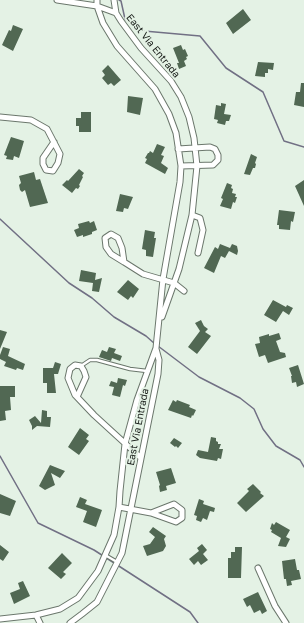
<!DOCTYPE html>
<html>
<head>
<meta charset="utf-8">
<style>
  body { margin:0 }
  canvas { display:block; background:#e4f2e5 }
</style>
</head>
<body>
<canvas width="304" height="623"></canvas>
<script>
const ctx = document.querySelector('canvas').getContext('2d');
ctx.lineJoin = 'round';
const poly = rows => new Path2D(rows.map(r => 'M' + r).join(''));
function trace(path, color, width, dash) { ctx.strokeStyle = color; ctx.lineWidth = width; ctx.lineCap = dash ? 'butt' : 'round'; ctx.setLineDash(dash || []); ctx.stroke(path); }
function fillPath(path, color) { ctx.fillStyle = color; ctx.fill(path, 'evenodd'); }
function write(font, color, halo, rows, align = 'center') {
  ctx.font = font + ' "Golos Text",sans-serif'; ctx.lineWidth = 4; ctx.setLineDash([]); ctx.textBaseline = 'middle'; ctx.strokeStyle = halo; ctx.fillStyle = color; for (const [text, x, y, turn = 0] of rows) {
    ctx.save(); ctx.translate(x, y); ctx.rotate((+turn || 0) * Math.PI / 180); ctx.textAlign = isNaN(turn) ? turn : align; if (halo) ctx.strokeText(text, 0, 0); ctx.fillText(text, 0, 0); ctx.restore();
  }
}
trace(poly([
  [119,0,121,1,125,19,144,31,200,36,226,68,263,92,284,141,304,147],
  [0,219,69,283,92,298,114,317,146,336,155,344],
  [158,346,199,377,240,398,254,409,263,429,276,446,300,460,304,467],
  [0,456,38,523,94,550,190,612,198,623]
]), '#717084', 1.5);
fillPath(poly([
  [243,9,251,20,233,34,226,23],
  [13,25,23,29,13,51,2,45,9,30,11,31],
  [181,45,183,50,185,49,188,56,186,57,187,59,184,61,186,66,179,69,177,63,179,63,173,48],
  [258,62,274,63,273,70,268,69,268,73,265,73,265,77,255,76],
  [108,65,121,80,114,86,111,83,108,85,102,78,105,75,102,71],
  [301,83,304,83,304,107,294,105,296,92,300,92],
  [128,96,143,98,140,115,127,112],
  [221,103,226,104,224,114,231,115,229,121,226,121,225,125,217,123,218,120,214,119,216,105,221,106],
  [81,112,91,112,91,132,79,132,79,126,76,126,76,118,81,118],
  [11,137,24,141,19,158,14,156,13,160,6,159,7,156,4,155],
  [157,144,165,147,161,155,164,156,161,163,168,168,165,174,145,163,147,159,145,158,148,153,149,153,150,151,153,153],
  [251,154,257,157,255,163,256,164,255,168,253,168,250,175,244,174],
  [79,169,84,173,82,176,83,177,79,185,80,186,78,189,76,188,72,193,62,185,67,180,68,181],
  [34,172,36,180,40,179,48,203,30,207,25,190,22,192,20,190,19,185,21,183,19,176],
  [304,180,304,206,295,186],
  [227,183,232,185,231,188,233,189,232,193,236,194,235,197,237,197,235,203,233,202,231,209,220,206,223,199,221,198],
  [120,194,133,197,128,209,124,208,123,212,116,211],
  [279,210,295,212,293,222,291,221,290,230,279,229,279,225,277,225],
  [89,221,90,223,94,221,97,230,92,232,92,234,83,237,83,235,77,237,74,230,79,228,78,224],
  [145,230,155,232,154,238,156,238,153,257,146,256,146,250,142,249],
  [220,244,230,248,232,244,237,246,238,251,237,255,229,251,225,258,221,256,214,273,204,268,215,247,218,249],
  [81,270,96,273,95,280,102,278,99,292,92,291,93,283,79,281],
  [128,280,139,289,133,298,131,296,128,300,117,292],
  [273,300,286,307,287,305,293,308,289,315,283,311,276,322,264,315],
  [201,320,204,326,208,329,205,332,211,336,197,354,188,347,200,331,195,323],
  [0,330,7,332,0,349],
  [279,333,281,339,276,341,280,352,285,353,286,357,268,363,265,355,259,357,255,344,260,343,259,337,269,334,269,336],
  [3,347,10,349,8,356,25,364,23,370,17,368,16,370,4,366,6,362,0,359,0,355],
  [109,347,116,349,114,353,122,356,120,361,112,358,111,361,99,357,102,350,107,352],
  [55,362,61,364,58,374,54,374,56,393,47,393,47,383,43,383,43,368,53,368],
  [298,365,304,384,297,387,296,382,292,383,291,376,292,376,289,368],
  [118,378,127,380,125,386,123,385,120,397,112,395,114,387,109,386,111,381,117,383],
  [0,386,15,386,15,397,10,397,11,410,5,411,6,420,0,421],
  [173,400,176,402,177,400,190,405,189,407,196,410,193,416,192,415,191,418,168,410],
  [42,410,47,411,47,417,51,417,50,427,37,426,32,430,32,426,29,420,35,416,41,423],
  [80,428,89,435,86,439,89,441,79,455,68,447],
  [211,437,216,438,216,441,218,442,218,444,221,444,219,449,223,449,221,459,218,458,217,461,200,458,196,455,198,450,208,452],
  [174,438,182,443,178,448,176,446,175,447,170,443],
  [50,465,65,471,60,478,51,473,55,485,45,490,39,486],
  [171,468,176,483,166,486,167,490,160,492,159,486,160,485,156,472],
  [253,484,261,492,260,493,264,496,246,512,237,503,249,491,247,489],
  [0,494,16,501,10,516,0,513],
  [80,497,87,500,85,504,102,510,96,527,83,522,87,511,76,507],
  [199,499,204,501,203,504,215,508,214,512,210,511,207,520,203,518,201,522,196,520,197,516,194,515],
  [276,522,290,530,286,537,290,539,286,547,278,546,281,538,271,532,272,530,270,529,272,523,274,525],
  [153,527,166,536,164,539,166,546,163,551,147,556,143,546,150,544,155,537,149,532],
  [202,544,207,550,203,554,208,560,201,565,198,561,194,565,189,559,199,551,197,548],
  [0,545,9,552,3,561,0,559],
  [235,547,242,547,241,578,228,578,228,558,231,558,231,552,235,552],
  [62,553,72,563,63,572,66,574,61,579,48,568],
  [295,559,297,570,299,570,301,579,291,581,292,585,287,586,286,579,284,579,282,561],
  [23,581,30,596,14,604,10,593,20,589,18,583],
  [258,592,267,611,262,614,260,610,254,613,250,605,247,607,243,599]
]), '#516853');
const lane = poly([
  [81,366,90,360,97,360,130,369,147,371],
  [105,555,117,562]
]);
const street = poly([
  [57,0,97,6,116,13],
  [114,0,116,13,121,21,141,48,171,81,181,97,189,117,194,138,197,166,192,215,179,269,162,317],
  [0,117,31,120,47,129,60,154,58,163,53,171,46,170,43,164,43,158,54,142],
  [178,149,210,147,215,149,218,155,218,160,213,165,181,166],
  [192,215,200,218,203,230,198,253],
  [124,262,111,254,106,247,105,238,111,234,118,238,122,248,124,262,143,274,174,283,184,291],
  [77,397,86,377,84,371,81,366,75,365,70,369,68,378,75,395,77,397,94,415,141,458],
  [119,507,151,513,176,522,182,518,182,510,174,504,151,513],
  [258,568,275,606,286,623],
  [36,615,40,623],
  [0,619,36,615,60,609,78,598,98,571,114,535,119,507,120,491,125,444,137,400,156,348,163,279,180,182,181,166,176,133,169,114,155,89,117,46,103,23,97,6,97,0],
  [70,623,82,614,97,602,122,553,158,374,159,360,156,349]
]);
trace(lane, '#6b776c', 4.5);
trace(street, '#6b776c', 7);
trace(lane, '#fff', 2.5);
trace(street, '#fff', 5);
write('10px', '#161b17', '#e4f2e5', [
  ["East Via Entrada",153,46,51],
  ["East Via Entrada",138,427,-79]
]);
</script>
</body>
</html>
